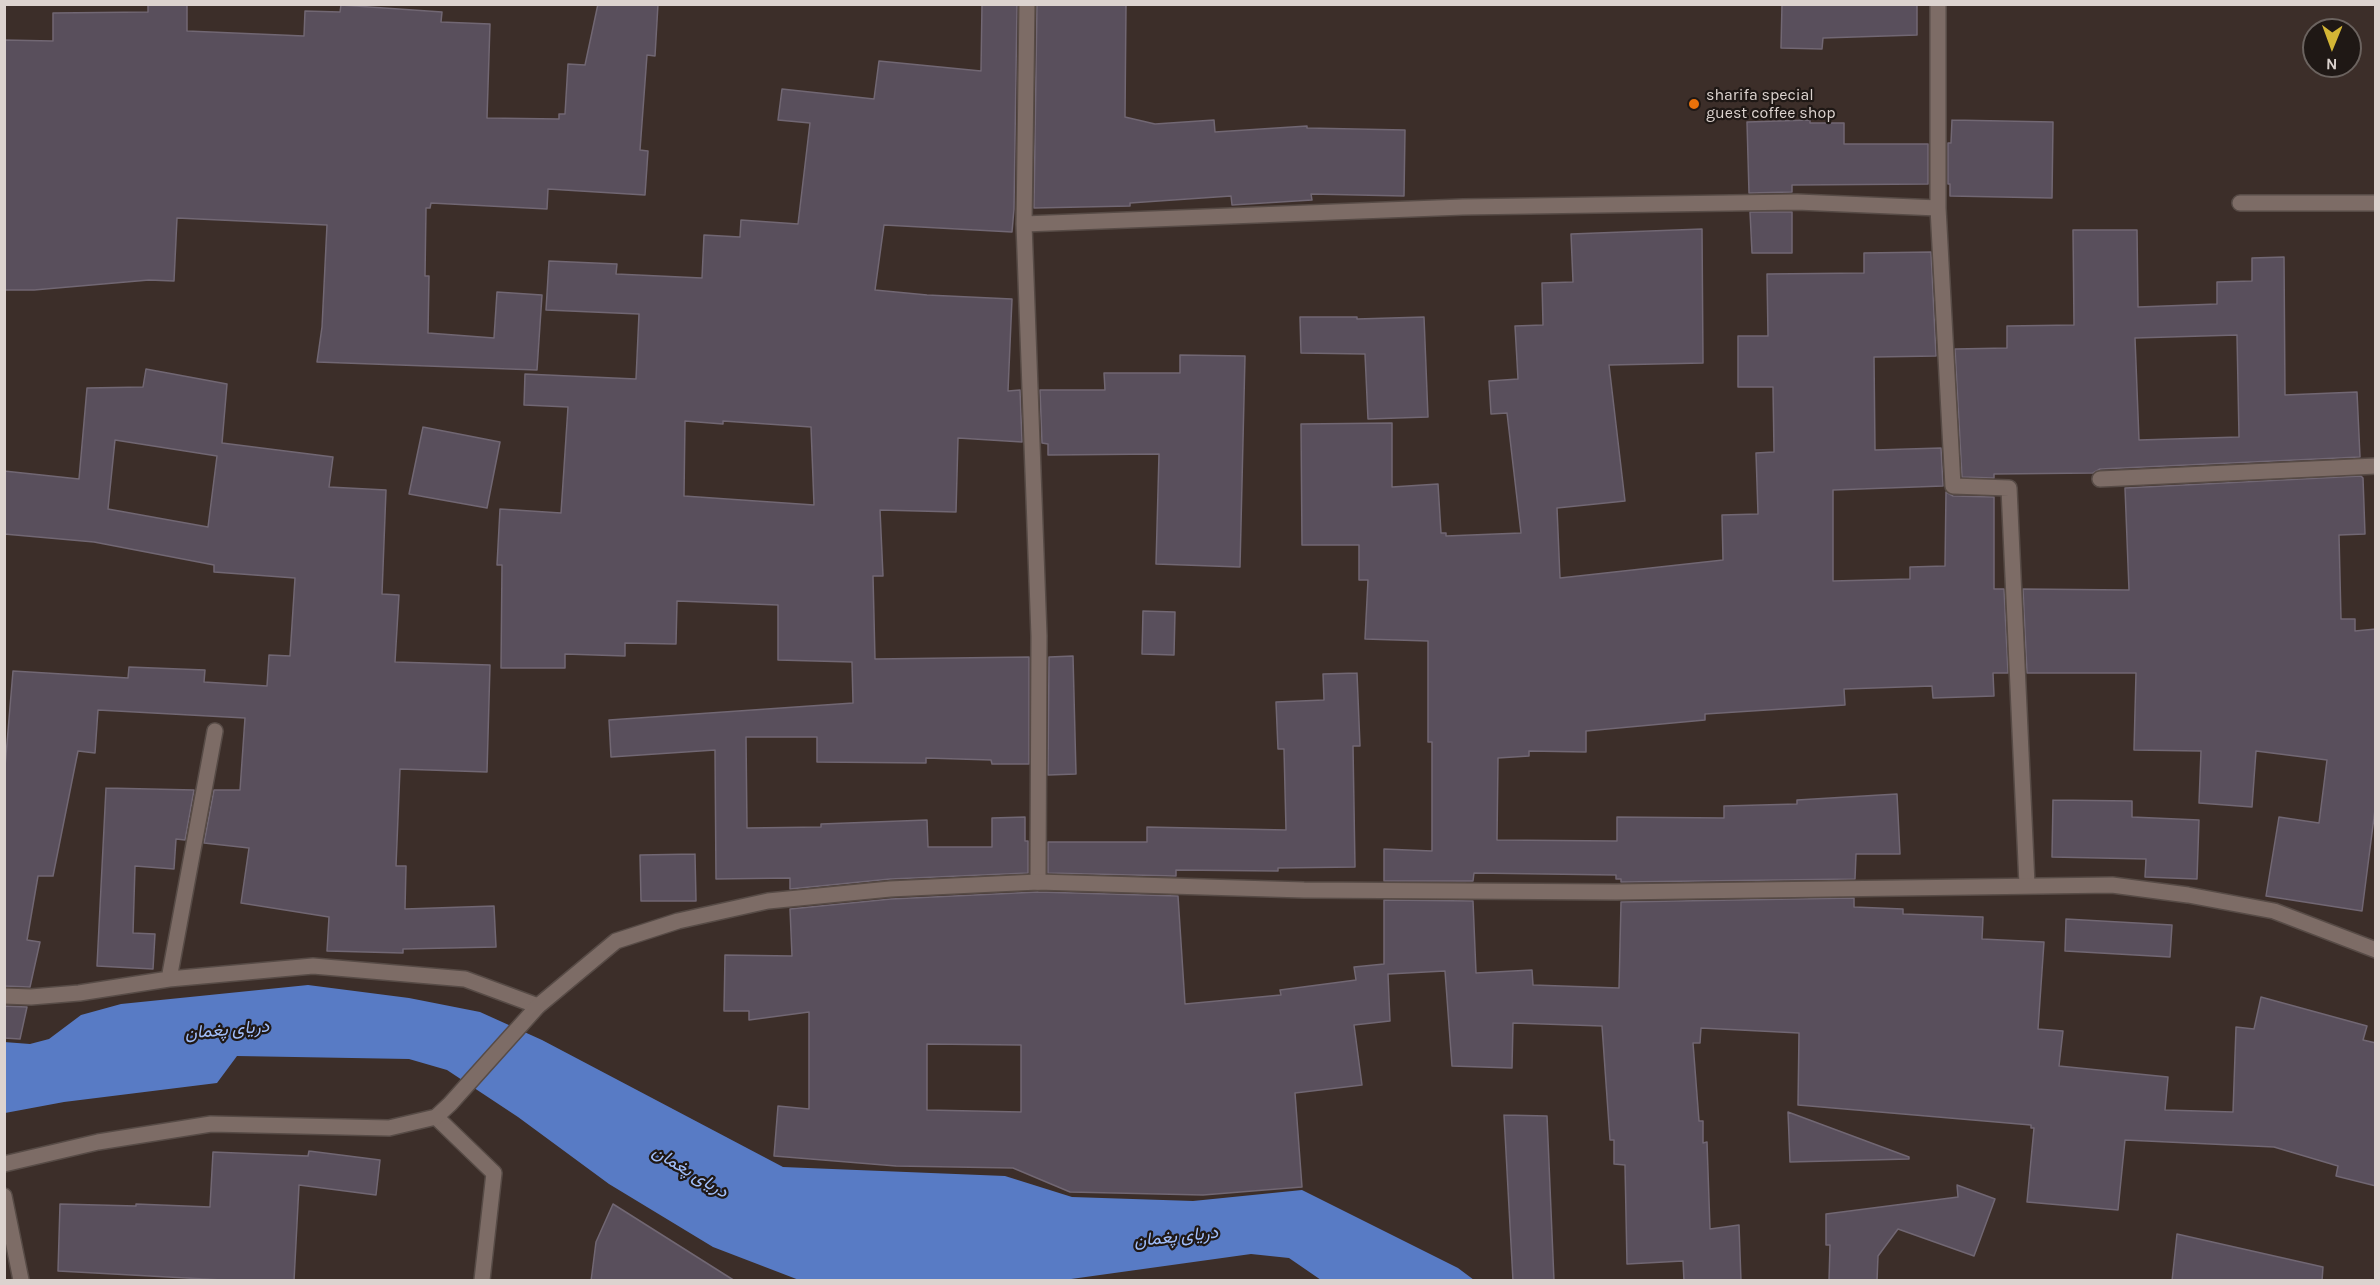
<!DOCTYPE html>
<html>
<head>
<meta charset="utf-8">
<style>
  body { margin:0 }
  #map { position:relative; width:2380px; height:1285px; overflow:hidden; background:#3c2e29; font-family:Karla,sans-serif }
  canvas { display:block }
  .frame { position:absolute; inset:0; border:6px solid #dcd3cf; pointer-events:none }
  .north { position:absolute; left:2302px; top:18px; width:60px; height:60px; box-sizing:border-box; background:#1f1815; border:2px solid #6b635f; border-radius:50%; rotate:181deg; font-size:16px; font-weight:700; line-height:24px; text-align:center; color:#dcd3cf }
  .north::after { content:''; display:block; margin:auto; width:21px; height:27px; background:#d4b635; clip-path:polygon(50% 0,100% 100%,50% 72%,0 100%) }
</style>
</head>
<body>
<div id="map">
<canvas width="2380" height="1285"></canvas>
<div class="frame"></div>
<div class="north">N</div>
</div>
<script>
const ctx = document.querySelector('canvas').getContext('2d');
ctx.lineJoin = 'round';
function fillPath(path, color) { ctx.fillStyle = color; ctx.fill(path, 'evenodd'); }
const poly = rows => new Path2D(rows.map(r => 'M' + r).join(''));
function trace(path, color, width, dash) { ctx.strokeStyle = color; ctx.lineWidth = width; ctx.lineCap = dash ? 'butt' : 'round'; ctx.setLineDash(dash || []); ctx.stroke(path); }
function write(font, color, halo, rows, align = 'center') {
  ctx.font = font + ' Karla,Vazirmatn,sans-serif'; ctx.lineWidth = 4.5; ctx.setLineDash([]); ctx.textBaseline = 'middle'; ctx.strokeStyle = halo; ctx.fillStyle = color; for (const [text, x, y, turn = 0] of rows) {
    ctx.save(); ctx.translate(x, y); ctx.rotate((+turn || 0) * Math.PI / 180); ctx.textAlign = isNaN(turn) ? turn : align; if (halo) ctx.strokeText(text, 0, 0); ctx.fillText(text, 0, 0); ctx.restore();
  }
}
fillPath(poly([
  [308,985,409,998,480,1012,542,1040,783,1167,1005,1176,1072,1197,1193,1201,1302,1190,1458,1268,1474,1280,1321,1280,1289,1258,1251,1254,1064,1280,799,1280,713,1247,609,1184,518,1117,447,1070,409,1059,237,1056,217,1083,64,1102,5,1113,4,1042,30,1044,49,1039,81,1015,121,1004]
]), '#587bc5');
const building = poly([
  [148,4,187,4,187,31,304,36,305,11,340,12,341,5,442,12,441,22,490,24,487,118,559,119,559,114,565,114,568,64,585,65,598,4,658,4,655,56,647,55,640,150,648,151,645,195,548,189,547,209,431,203,430,208,426,208,425,276,429,276,428,333,494,338,497,292,542,295,537,370,317,362,322,327,327,225,177,218,174,281,149,280,34,290,4,290,4,40,53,41,53,13,148,12,148,4],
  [982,4,1017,4,1014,209,1012,232,884,225,875,290,927,295,1012,299,1008,391,1020,390,1022,442,958,438,956,512,880,510,883,576,873,576,875,659,1029,657,1029,764,992,764,991,760,926,758,926,763,817,762,817,737,746,737,747,828,821,827,821,824,927,820,928,847,992,847,992,818,1025,817,1025,841,1028,841,1028,873,890,879,790,889,790,878,716,879,715,750,611,757,609,720,853,703,852,662,778,660,778,605,677,601,676,644,625,643,625,656,565,654,565,668,501,668,502,565,497,565,500,509,561,513,568,407,524,405,525,374,636,379,639,314,546,310,549,261,617,264,616,274,702,278,704,235,740,237,741,220,798,224,810,123,778,120,782,89,874,99,879,61,981,71,982,4],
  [685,421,723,424,723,421,811,427,814,505,684,496,685,421],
  [1037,4,1126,4,1125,117,1155,124,1214,120,1215,132,1307,126,1307,128,1405,130,1404,196,1311,194,1312,200,1232,205,1231,196,1130,203,1130,206,1034,208,1037,4],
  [1782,4,1917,4,1917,35,1823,38,1822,49,1781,48,1782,4],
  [1810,120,1810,123,1844,123,1844,144,1928,144,1928,184,1792,185,1792,192,1749,193,1747,122,1810,120],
  [1952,120,2053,122,2052,198,1950,196,1950,184,1948,184,1948,143,1951,143,1952,120],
  [1750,212,1792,212,1792,253,1752,253,1750,212],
  [1702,229,1703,363,1609,365,1625,501,1557,508,1560,578,1723,560,1722,515,1758,514,1756,453,1774,452,1773,387,1738,387,1738,336,1768,336,1767,274,1864,273,1864,253,1931,252,1936,356,1874,357,1875,450,1941,448,1943,486,1833,490,1833,581,1910,579,1910,567,1945,566,1946,492,1953,496,1994,497,1994,589,2004,589,2008,673,1993,673,1994,696,1933,698,1932,686,1844,689,1845,705,1705,714,1705,720,1586,731,1586,752,1529,751,1529,756,1498,758,1497,840,1617,841,1617,817,1724,818,1724,806,1797,804,1797,800,1897,794,1900,854,1856,854,1855,879,1621,882,1621,879,1616,879,1616,875,1474,873,1473,881,1384,881,1384,849,1432,851,1432,742,1428,742,1428,641,1365,639,1368,580,1359,580,1359,545,1302,545,1301,424,1392,423,1392,487,1438,484,1441,533,1446,533,1446,536,1521,533,1507,413,1491,414,1489,381,1518,379,1515,326,1543,325,1542,283,1573,282,1571,234,1702,229],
  [2073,230,2137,230,2138,307,2217,304,2217,282,2252,281,2252,258,2284,257,2285,395,2357,392,2360,457,2100,469,2093,473,1994,474,1994,478,1962,477,1955,349,2007,348,2007,326,2074,325,2073,230],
  [2237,335,2239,437,2139,440,2135,338,2237,335],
  [1300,317,1357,317,1357,319,1424,317,1428,417,1368,419,1365,354,1301,353,1300,317],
  [1180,355,1245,356,1240,567,1156,564,1159,454,1048,455,1048,444,1042,443,1040,390,1105,390,1104,373,1180,373,1180,355],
  [146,369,227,384,222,443,333,457,329,487,386,490,382,594,399,595,395,662,490,665,487,772,400,769,396,866,406,866,405,909,494,906,496,947,403,949,403,953,327,951,329,917,241,903,249,848,204,843,214,790,240,790,245,718,98,710,95,753,78,751,53,876,38,876,27,940,40,942,30,987,4,986,4,779,13,671,128,678,129,667,205,670,204,682,267,686,269,655,290,656,295,578,214,572,214,565,94,542,4,534,4,471,79,479,87,388,143,387,146,369],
  [115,440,217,456,208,527,108,509,115,440],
  [423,427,500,442,487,508,409,494,423,427],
  [2361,476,2363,478,2365,534,2339,535,2341,619,2355,619,2355,631,2376,629,2376,802,2362,911,2266,896,2279,817,2319,823,2327,760,2256,751,2252,807,2199,803,2201,751,2134,750,2136,673,2027,673,2023,589,2129,590,2125,488,2361,476],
  [1143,611,1175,612,1174,655,1142,654,1143,611],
  [1073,656,1076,774,1048,775,1049,657,1073,656],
  [1357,673,1360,746,1353,746,1355,867,1278,868,1278,871,1176,870,1176,876,1048,873,1048,842,1147,842,1147,827,1286,830,1284,749,1278,749,1276,702,1324,700,1323,674,1357,673],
  [106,788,194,790,185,840,176,839,174,869,135,866,133,933,155,934,153,969,97,966,106,788],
  [2053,800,2132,801,2132,817,2199,820,2197,879,2145,877,2146,859,2052,857,2053,800],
  [695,854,696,901,641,901,640,855,695,854],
  [1038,892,1178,896,1185,1004,1281,995,1280,990,1356,980,1354,967,1384,964,1384,900,1473,901,1476,973,1532,970,1533,985,1619,988,1621,902,1854,898,1854,907,1903,909,1903,914,1983,917,1982,939,2044,942,2038,1029,2063,1031,2059,1066,2168,1077,2165,1110,2233,1112,2236,1027,2254,1029,2261,997,2367,1026,2363,1040,2376,1043,2376,1186,2336,1176,2338,1166,2274,1147,2125,1140,2118,1210,2027,1202,2034,1128,2031,1128,2031,1125,1798,1105,1799,1033,1701,1028,1700,1043,1693,1043,1699,1121,1703,1121,1703,1143,1707,1142,1710,1229,1739,1225,1741,1281,1684,1281,1683,1261,1627,1264,1625,1165,1614,1164,1614,1140,1610,1140,1602,1026,1513,1023,1512,1068,1452,1066,1445,971,1388,974,1390,1021,1354,1025,1362,1085,1295,1093,1302,1187,1203,1195,1070,1192,1013,1168,896,1166,774,1156,778,1106,809,1109,809,1012,749,1020,749,1011,724,1011,725,955,792,956,790,909,891,899,1038,892],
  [927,1044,1021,1045,1021,1112,927,1110,927,1044],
  [2066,919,2172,925,2170,957,2065,951,2066,919],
  [4,1006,27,1007,20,1039,4,1038,4,1006],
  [1788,1112,1909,1157,1909,1159,1790,1162,1788,1112],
  [1504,1115,1547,1116,1554,1281,1513,1281,1504,1115],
  [309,1151,380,1160,376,1195,299,1185,294,1281,241,1281,58,1271,60,1204,136,1206,136,1204,210,1207,213,1152,308,1156,309,1151],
  [1957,1185,1995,1199,1974,1256,1898,1229,1878,1256,1877,1281,1829,1281,1830,1245,1826,1245,1826,1214,1958,1197,1957,1185],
  [613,1204,735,1281,591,1281,596,1242,613,1204],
  [2177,1234,2323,1267,2322,1281,2172,1281,2177,1234]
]);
fillPath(building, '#594f5c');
trace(building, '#716773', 1.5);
const street = poly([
  [1027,4,1024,224,1039,636,1038,882],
  [1938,4,1938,208,1953,486,2009,488,2027,885],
  [2240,203,2376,203],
  [1024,224,1463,207,1797,202,1938,208],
  [2100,479,2376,466],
  [169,979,215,731],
  [4,996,31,997,79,993,169,979,313,966,465,979,538,1006],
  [436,1117,494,1173,482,1280],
  [4,1196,21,1280]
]);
const secondary = poly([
  [4,1164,98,1142,211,1124,389,1128,436,1117,450,1104,538,1006,616,941,678,921,768,901,890,889,1038,882,1304,890,1616,892,2112,885,2188,895,2274,911,2376,950]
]);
trace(street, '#574b46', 18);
trace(secondary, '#574b46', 18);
trace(street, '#7d6c66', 15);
trace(secondary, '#7d6c66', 15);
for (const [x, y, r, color] of [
  [1694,104,6,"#e8710a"]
]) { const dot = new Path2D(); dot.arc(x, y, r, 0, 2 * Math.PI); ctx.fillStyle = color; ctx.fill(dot); trace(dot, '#1f1815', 2); }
write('16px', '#dcd3cf', '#1f1815', [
  ["sharifa special",1706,95],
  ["guest coffee shop",1706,113]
], 'left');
write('italic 18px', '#a1befa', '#1f1815', [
  ["دریای پغمان",227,1030,-5],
  ["دریای پغمان",690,1172,31],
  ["دریای پغمان",1176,1237,-6]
]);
</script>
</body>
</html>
